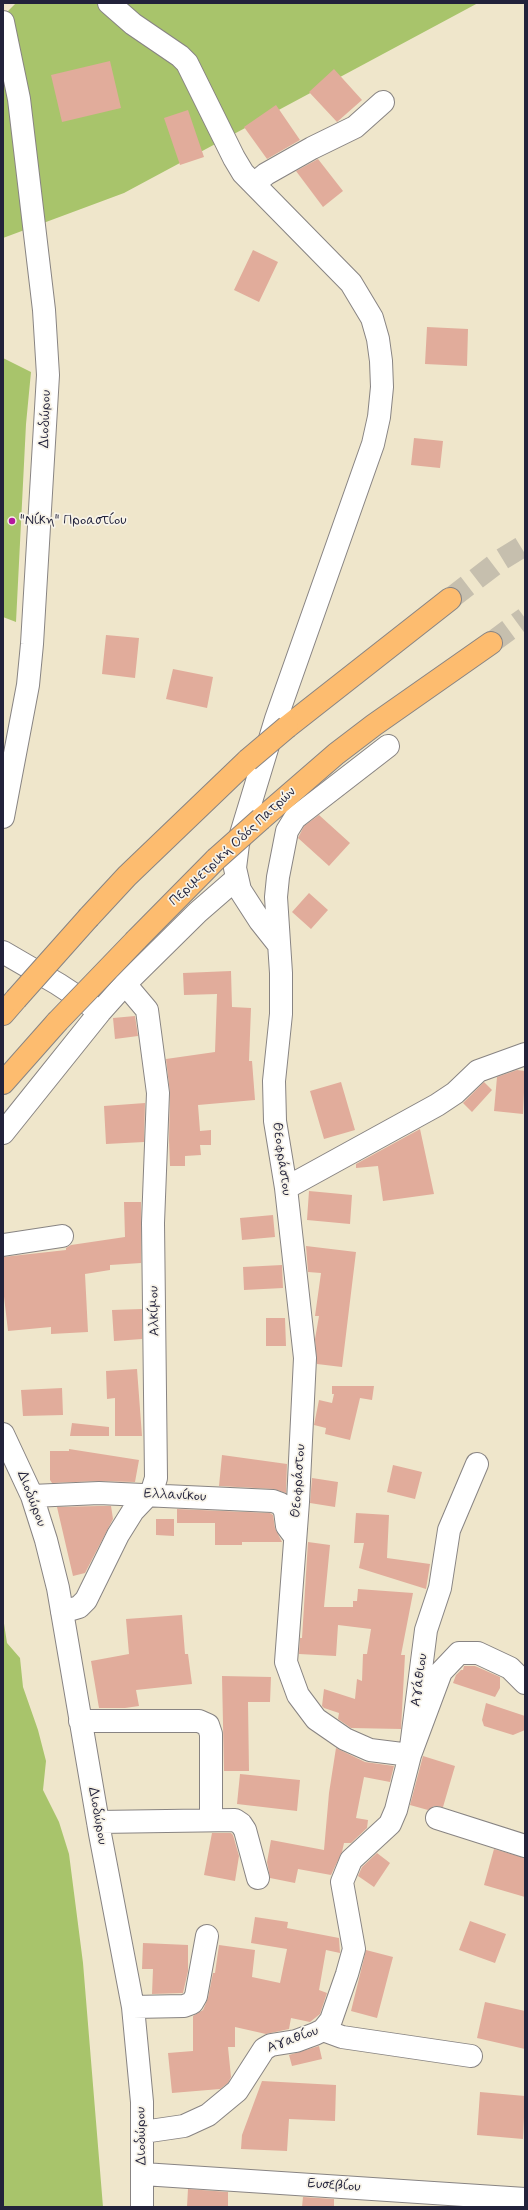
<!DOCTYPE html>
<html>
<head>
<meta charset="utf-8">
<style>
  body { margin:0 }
  #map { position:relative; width:528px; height:2210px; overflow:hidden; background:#efe6cb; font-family:Mynerve,sans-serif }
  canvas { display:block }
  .frame { position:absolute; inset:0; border:4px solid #22223b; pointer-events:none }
</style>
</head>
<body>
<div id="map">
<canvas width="528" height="2210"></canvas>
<div class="frame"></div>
</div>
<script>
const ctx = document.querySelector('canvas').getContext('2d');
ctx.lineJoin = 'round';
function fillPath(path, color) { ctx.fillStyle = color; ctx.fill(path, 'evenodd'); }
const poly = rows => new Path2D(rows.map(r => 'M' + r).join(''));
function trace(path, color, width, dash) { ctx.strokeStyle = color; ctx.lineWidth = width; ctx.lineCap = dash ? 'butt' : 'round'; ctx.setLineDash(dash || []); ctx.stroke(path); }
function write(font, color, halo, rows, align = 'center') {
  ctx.font = font + ' Mynerve,sans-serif'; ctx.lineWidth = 3.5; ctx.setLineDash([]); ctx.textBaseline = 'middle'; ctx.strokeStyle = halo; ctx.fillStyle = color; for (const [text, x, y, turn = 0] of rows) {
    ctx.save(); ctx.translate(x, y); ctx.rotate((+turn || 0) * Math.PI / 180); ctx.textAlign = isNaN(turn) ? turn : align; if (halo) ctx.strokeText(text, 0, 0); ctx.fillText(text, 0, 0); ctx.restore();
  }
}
fillPath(poly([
  [16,3,478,3,124,193,3,238,3,16],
  [3,358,31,372,26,424,16,622,3,617],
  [3,1617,7,1643,20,1658,23,1687,38,1730,46,1761,43,1790,59,1822,69,1854,83,1963,103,2207,3,2207]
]), '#a8c46b');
fillPath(poly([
  [110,61,121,108,62,122,51,75],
  [334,69,362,100,337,122,309,92],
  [276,105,300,140,267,159,244,127],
  [188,110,204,157,180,165,164,118],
  [318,159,343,191,323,207,296,171],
  [253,250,278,262,259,302,234,290],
  [427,327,468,329,467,366,425,364],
  [414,438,443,441,440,468,411,465],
  [106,635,139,638,135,678,102,674],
  [173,669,213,677,207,708,166,699],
  [319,815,350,843,329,866,298,838,304,826],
  [309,893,328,910,311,929,292,912],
  [231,971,232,1007,251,1008,249,1061,252,1061,255,1100,198,1105,200,1131,211,1130,211,1145,200,1145,201,1155,185,1156,185,1166,170,1166,169,1140,170,1093,166,1059,215,1052,217,994,184,995,183,973],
  [135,1016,138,1036,115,1039,113,1018],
  [517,1070,525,1071,523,1114,494,1111,497,1077],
  [341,1082,355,1130,324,1139,310,1091],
  [484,1082,492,1090,472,1112,463,1103],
  [145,1103,144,1142,106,1144,104,1106],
  [420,1129,434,1194,383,1201,378,1166,356,1168,356,1164],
  [309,1191,352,1195,350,1224,307,1220],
  [124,1202,141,1202,141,1263,110,1265,110,1270,85,1274,88,1332,51,1334,51,1327,8,1331,3,1288,3,1257,66,1250,66,1248,71,1245,125,1237],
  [273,1215,275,1237,242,1240,240,1218],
  [306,1246,356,1252,342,1367,317,1364,315,1339,319,1316,315,1316,321,1273,308,1272],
  [282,1265,283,1288,244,1290,243,1267],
  [142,1309,142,1339,114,1341,112,1310],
  [266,1318,285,1318,286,1346,266,1346],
  [137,1369,142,1436,115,1436,115,1398,107,1399,106,1371],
  [332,1386,374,1386,372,1400,360,1398,350,1440,325,1434,326,1428,314,1425,319,1400,332,1403,334,1394,332,1394],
  [62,1388,63,1415,23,1416,21,1390],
  [72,1423,109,1427,109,1436,70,1436],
  [69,1449,139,1460,135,1482,98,1481,52,1483,50,1480,50,1451,69,1451],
  [222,1455,287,1464,286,1493,274,1489,219,1486],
  [393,1465,422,1472,415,1499,387,1492],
  [312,1478,338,1482,335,1507,310,1503],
  [99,1506,111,1506,113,1519,85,1573,73,1576,57,1507],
  [177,1509,270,1513,273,1515,275,1528,282,1542,242,1542,242,1545,215,1545,215,1523,177,1523],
  [356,1513,389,1515,387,1558,430,1564,426,1589,359,1568,364,1543,354,1543],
  [156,1519,174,1519,174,1536,156,1535],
  [308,1542,330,1545,324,1607,353,1607,353,1601,357,1601,358,1589,413,1593,401,1655,405,1655,401,1729,351,1728,338,1719,339,1713,324,1708,322,1706,324,1689,355,1699,357,1679,362,1681,363,1654,367,1654,371,1629,338,1625,336,1656,299,1654,300,1638,302,1638],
  [182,1615,185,1654,188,1654,192,1684,136,1690,139,1706,125,1708,99,1708,91,1661,129,1654,126,1619],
  [464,1666,475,1666,500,1677,500,1688,495,1697,453,1683,456,1675,461,1670,463,1670],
  [222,1676,271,1677,270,1702,248,1702,249,1771,224,1771],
  [486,1703,525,1716,525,1730,513,1735,484,1726,482,1720],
  [336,1748,365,1762,394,1766,390,1782,364,1777,356,1818,368,1820,367,1828,351,1843,344,1843,342,1852,331,1875,298,1869,295,1883,270,1878,267,1862,271,1840,324,1850,329,1793],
  [423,1756,455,1766,443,1807,434,1806,428,1810,410,1805],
  [240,1774,300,1780,297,1811,237,1804],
  [212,1833,231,1833,233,1835,239,1856,235,1881,204,1875],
  [494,1849,525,1858,525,1897,484,1885],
  [377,1853,390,1863,374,1887,358,1876,362,1867],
  [255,1917,288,1922,287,1928,339,1938,340,1953,326,1950,319,1990,327,1993,320,2014,310,2022,291,2018,289,2029,266,2034,235,2027,235,2047,228,2047,231,2077,228,2083,220,2089,172,2093,168,2053,193,2051,193,2016,203,2010,208,1998,213,1973,215,1973,219,1945,255,1950,252,1977,280,1983,287,1949,251,1943],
  [470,1921,506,1934,495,1963,459,1950],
  [143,1943,188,1945,188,1971,183,1993,152,1994,153,1969,142,1969],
  [366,1950,393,1957,377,2018,351,2011],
  [485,2002,525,2011,525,2049,477,2038],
  [319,2046,322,2059,292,2066,289,2055],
  [262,2081,336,2085,335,2121,289,2119,287,2151,241,2149,242,2135],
  [480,2092,525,2096,523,2139,477,2135],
  [188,2189,228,2192,228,2207,187,2207],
  [303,2197,334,2199,334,2207,302,2207]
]), '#e1ac9b');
trace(poly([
  [450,599,502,559,525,545],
  [491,643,525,618]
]), '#c6bfae', 22, [22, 11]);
const minor = poly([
  [109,3,133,24,180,56,187,63,234,158,243,173,351,283,372,318,378,339,381,361,382,387,379,417,373,444,276,719,238,844,235,868,240,890,260,921,279,945],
  [3,22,19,99,44,310,48,375,32,644,28,685,3,817],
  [254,184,266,174,312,148,355,127,383,102],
  [388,746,295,818,287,831,278,877,276,897,281,973,281,1014,274,1081,275,1121,286,1188,305,1358,298,1502,286,1662,298,1695,316,1719,345,1739,370,1750,410,1755,441,1672,459,1653,478,1653,510,1668,525,1683],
  [3,952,58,984,96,1009],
  [3,1133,100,1012,125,984,198,912,236,879],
  [286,1188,437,1105,455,1093,478,1071,525,1054],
  [3,1245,62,1236],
  [3,1434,32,1496,46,1540,58,1588,100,1834,133,2007,142,2102,142,2207],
  [32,1496,99,1493,273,1501,281,1504,285,1511,287,1526,293,1534],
  [62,1612,79,1607,86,1600,118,1535,133,1511,152,1491,156,1478,153,1223,158,1093,147,1010,125,984],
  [80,1721,199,1721,208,1725,211,1734,211,1820],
  [437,1818,525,1846],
  [98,1822,235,1820,241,1824,245,1830,258,1878],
  [133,2007,184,2006,192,2003,196,1996,207,1936],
  [323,2030,342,2037,471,2056],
  [143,2132,184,2126,208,2115,237,2091,264,2049,271,2045,296,2041,315,2034,323,2030,331,2020,347,1974,354,1949,342,1882,351,1860,390,1824,396,1810,410,1755,426,1630,440,1588,449,1530,477,1464],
  [143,2174,525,2199]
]);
const highway = poly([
  [287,727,450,599],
  [261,819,336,754,374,725,491,643],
  [89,917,127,876,248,760],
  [136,940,216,859],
  [3,1014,16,999],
  [3,1083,57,1022]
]);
trace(minor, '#888483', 24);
trace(highway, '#888483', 24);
trace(minor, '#fff', 22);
trace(highway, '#fdbc6f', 22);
const highwayBridge = poly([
  [248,760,287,727],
  [216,859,261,819],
  [16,999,89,917],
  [57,1022,136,940]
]);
trace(highwayBridge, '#888483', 24, []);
trace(highwayBridge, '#fdbc6f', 22);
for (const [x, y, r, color] of [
  [12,521,4,"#b5179e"]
]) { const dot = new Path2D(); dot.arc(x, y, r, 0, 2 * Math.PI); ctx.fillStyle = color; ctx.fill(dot); trace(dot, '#f7f3e8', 1.5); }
write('14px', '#22223b', '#f7f3e8', [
  ["Διοδώρου",46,419,-88],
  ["Περιμετρική Οδός Πατρών",233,847,-43],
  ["Θεοφράστου",281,1159,82],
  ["Αλκίμου",155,1311,-91],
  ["Θεοφράστου",299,1481,-86],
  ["Ελλανίκου",175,1496,3],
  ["Διοδώρου",31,1499,69],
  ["Αγάθιου",420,1680,-82],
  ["Διοδώρου",97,1816,80],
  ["Αγαθίου",293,2040,-20],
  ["Διοδώρου",142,2136,-91],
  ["Ευσεβίου",334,2186,4]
]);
write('14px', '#22223b', '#f7f3e8', [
  ["\"Νίκη\" Προαστίου",20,521]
], 'left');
</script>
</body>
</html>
